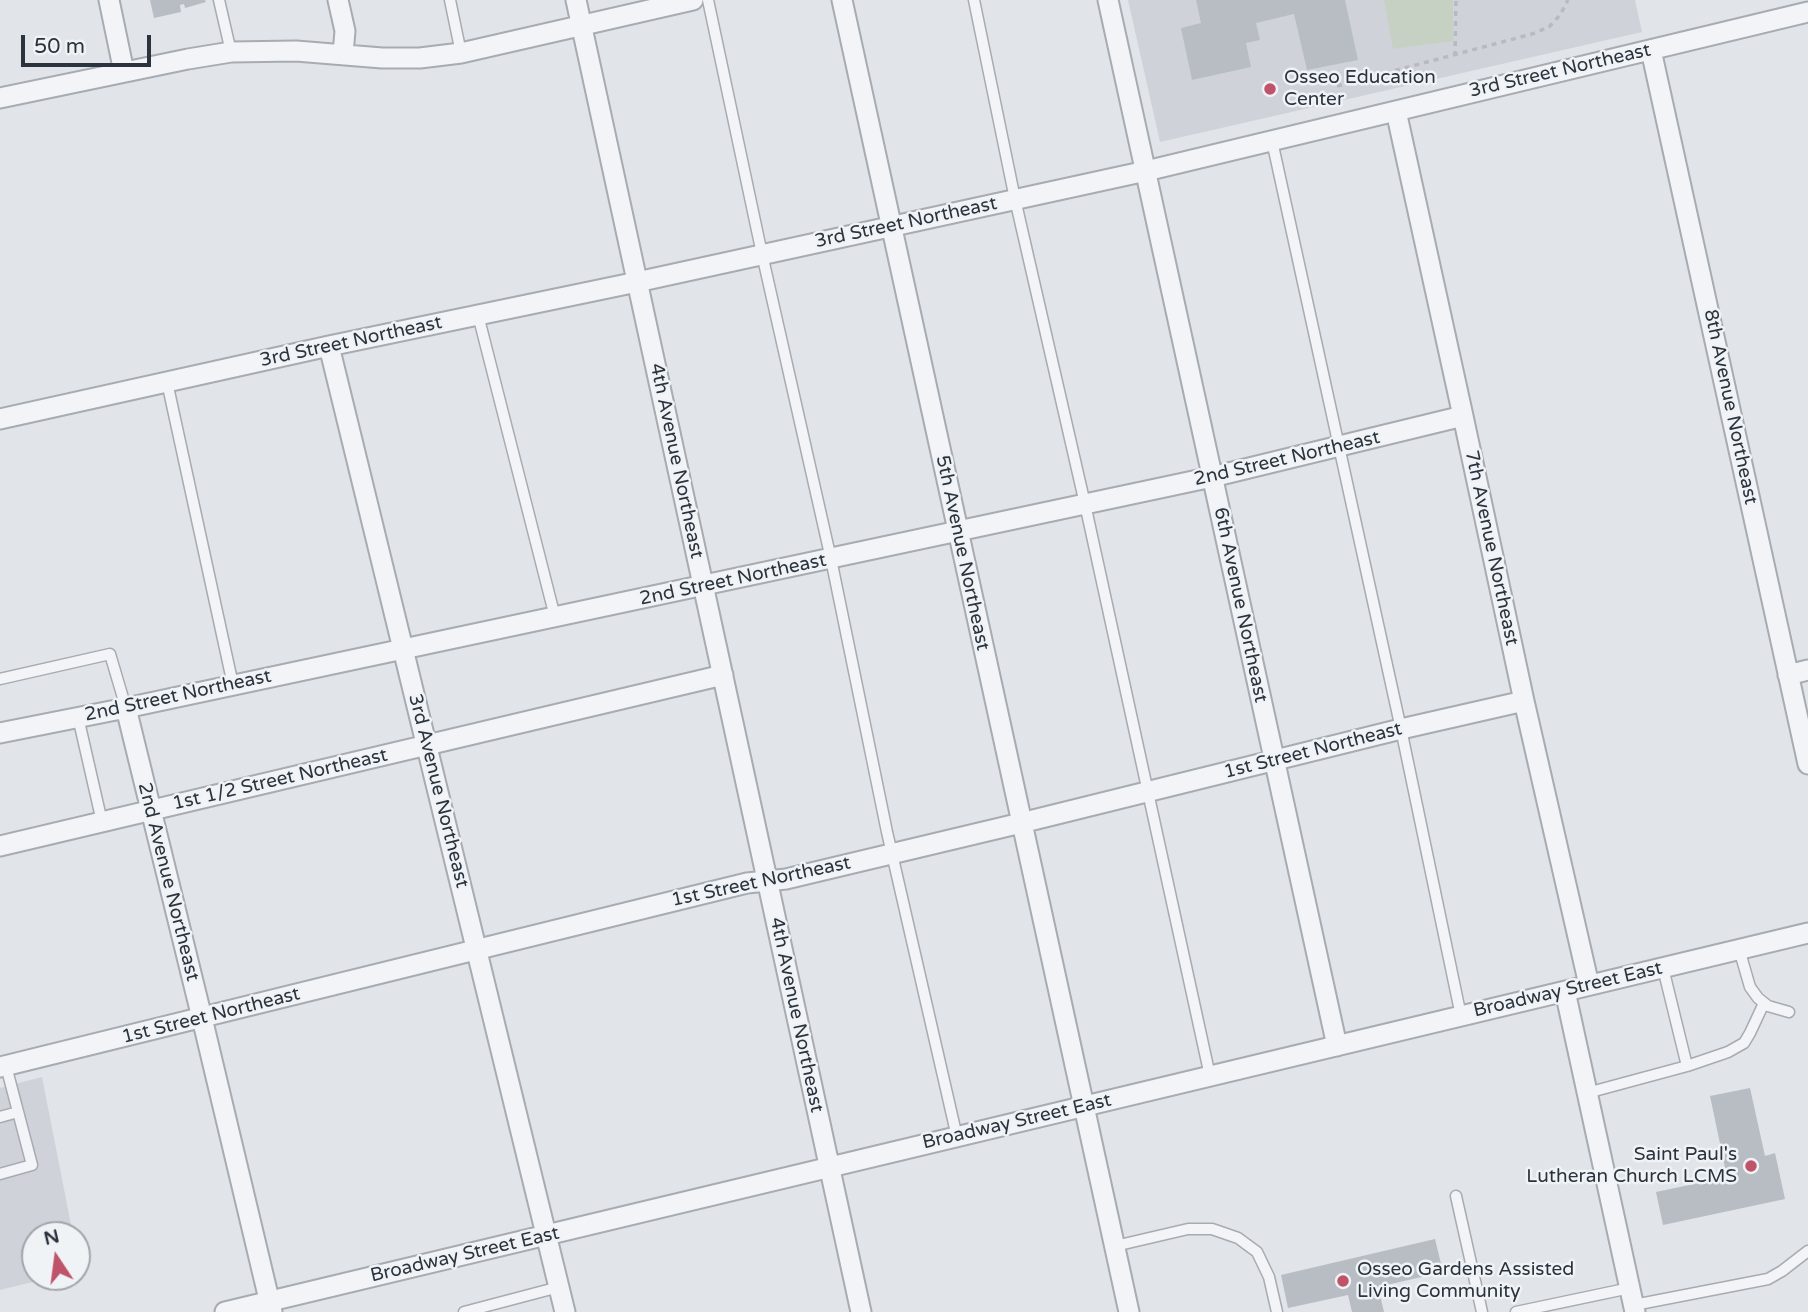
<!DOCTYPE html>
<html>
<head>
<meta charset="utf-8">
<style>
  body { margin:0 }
  #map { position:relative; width:1808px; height:1312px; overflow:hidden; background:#e1e4e8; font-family:"Varela Round",sans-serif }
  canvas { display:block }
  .north { position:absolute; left:21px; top:1221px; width:70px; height:70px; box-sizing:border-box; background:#f0f3f6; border:2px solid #a1a6ac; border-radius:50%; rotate:347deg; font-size:19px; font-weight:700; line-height:28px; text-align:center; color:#2b333e }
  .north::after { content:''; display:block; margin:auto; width:24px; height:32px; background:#bf5369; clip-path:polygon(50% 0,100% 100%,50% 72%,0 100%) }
  .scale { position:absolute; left:21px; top:35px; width:130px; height:32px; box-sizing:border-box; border:4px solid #2b333e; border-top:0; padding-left:9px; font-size:21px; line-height:24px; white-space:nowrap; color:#2b333e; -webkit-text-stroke:5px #f0f3f6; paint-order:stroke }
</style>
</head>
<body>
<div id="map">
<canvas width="1808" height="1312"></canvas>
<div class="north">N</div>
<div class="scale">50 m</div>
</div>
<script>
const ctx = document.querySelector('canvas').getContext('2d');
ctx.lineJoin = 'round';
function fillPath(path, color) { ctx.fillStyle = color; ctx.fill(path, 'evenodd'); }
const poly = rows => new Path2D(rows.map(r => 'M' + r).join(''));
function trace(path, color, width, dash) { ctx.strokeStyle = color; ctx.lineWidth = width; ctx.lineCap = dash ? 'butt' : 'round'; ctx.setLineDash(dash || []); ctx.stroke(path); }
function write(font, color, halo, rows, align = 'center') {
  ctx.font = font + ' "Varela Round",sans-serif'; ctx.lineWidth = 5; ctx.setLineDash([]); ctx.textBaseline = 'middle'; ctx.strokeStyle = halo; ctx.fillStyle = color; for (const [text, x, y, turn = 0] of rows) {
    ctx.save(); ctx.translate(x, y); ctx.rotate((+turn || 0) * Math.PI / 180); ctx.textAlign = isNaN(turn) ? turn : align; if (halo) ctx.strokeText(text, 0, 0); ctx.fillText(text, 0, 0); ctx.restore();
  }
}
fillPath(poly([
  [1128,0,1635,0,1642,32,1160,142],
  [42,1077,73,1235,35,1235,35,1277,53,1277,0,1290,0,1088]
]), '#cfd3d9');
fillPath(poly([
  [1384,0,1453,0,1453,41,1393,49]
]), '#c7d1c3');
fillPath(poly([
  [150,0,205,0,206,2,185,8,184,4,180,5,181,12,154,18],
  [1196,0,1345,0,1358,60,1307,70,1294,14,1256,23,1260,40,1246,43,1251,67,1192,80,1181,28,1201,23],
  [1750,1088,1765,1156,1775,1153,1785,1199,1663,1225,1656,1192,1727,1177,1710,1096],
  [1435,1239,1443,1272,1378,1287,1384,1312,1352,1312,1348,1295,1288,1308,1281,1275]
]), '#b8bdc4');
const lane = poly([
  [219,0,231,52],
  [450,0,461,53],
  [708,0,762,254,831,559,887,832,957,1137],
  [974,0,1015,199,1085,504,1210,1076],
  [1272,141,1401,729,1461,1016],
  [478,315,555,617],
  [167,382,233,685],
  [0,679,110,654,126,708],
  [78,717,102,822],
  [1739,949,1750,987,1758,998,1768,1006,1789,1012],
  [1663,968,1687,1066,1728,1052,1744,1043,1750,1033,1764,1003],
  [1587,1093,1687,1066],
  [0,1117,18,1112],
  [0,1174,32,1165,6,1066],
  [1456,1196,1482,1312],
  [1115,1246,1188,1229,1212,1229,1238,1238,1257,1252,1269,1277,1277,1312],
  [1634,1305,1768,1279,1782,1271,1808,1251],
  [464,1312,559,1287],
  [1516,1312,1630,1288]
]);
const street = poly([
  [109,0,124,72],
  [338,0,345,31,343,54],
  [576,0,861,1312],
  [842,0,1129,1312],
  [1108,0,1337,1046],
  [1651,50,1808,764],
  [0,98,188,59,231,52,296,51,382,58,420,58,461,53,693,0],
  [1396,111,1463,416,1524,701,1589,985],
  [329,346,565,1312],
  [0,419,329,346,637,282,1146,171,1808,12],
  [1788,675,1808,670],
  [126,708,202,1018,272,1312],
  [0,733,126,708,1212,477,1463,416],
  [0,846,723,675],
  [1565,991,1635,1312],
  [0,1067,747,883,786,879,1021,823,1401,729,1524,701],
  [225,1312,1808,933]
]);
trace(lane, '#a7abb2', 13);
trace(street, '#a7abb2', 23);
trace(poly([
  [1455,56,1456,0],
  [1337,86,1532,34,1549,27,1560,15,1568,0]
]), '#b7bac0', 3.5, [5, 5]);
trace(lane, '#f3f4f7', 10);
trace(street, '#f3f4f7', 19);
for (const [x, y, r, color] of [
  [1270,89,7,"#bf5369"],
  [1751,1166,7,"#bf5369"],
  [1343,1281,7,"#bf5369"]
]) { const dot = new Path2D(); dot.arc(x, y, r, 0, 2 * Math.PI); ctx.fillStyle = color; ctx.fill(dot); trace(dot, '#f0f3f6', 2.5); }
write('19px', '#2b333e', '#f0f3f6', [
  ["3rd Street Northeast",1560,71,-13],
  ["3rd Street Northeast",906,223,-12],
  ["3rd Street Northeast",351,342,-12],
  ["8th Avenue Northeast",1730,407,78],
  ["2nd Street Northeast",1287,459,-13],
  ["4th Avenue Northeast",676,461,78],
  ["7th Avenue Northeast",1491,548,78],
  ["5th Avenue Northeast",962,553,78],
  ["2nd Street Northeast",733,580,-12],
  ["6th Avenue Northeast",1240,605,78],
  ["2nd Street Northeast",178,696,-12],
  ["1st Street Northeast",1313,751,-14],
  ["1st 1/2 Street Northeast",280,780,-13],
  ["3rd Avenue Northeast",438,791,76],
  ["2nd Avenue Northeast",168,882,76],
  ["1st Street Northeast",761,882,-12],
  ["Broadway Street East",1568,990,-13],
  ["4th Avenue Northeast",796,1015,78],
  ["1st Street Northeast",211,1016,-14],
  ["Broadway Street East",1017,1122,-13],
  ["Broadway Street East",465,1255,-13]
]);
write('19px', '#2b333e', '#f0f3f6', [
  ["Osseo Education",1284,78],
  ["Center",1284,100],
  ["Saint Paul's",1737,1155,"right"],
  ["Lutheran Church LCMS",1737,1177,"right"],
  ["Osseo Gardens Assisted",1357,1270],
  ["Living Community",1357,1292]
], 'left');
</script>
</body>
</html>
